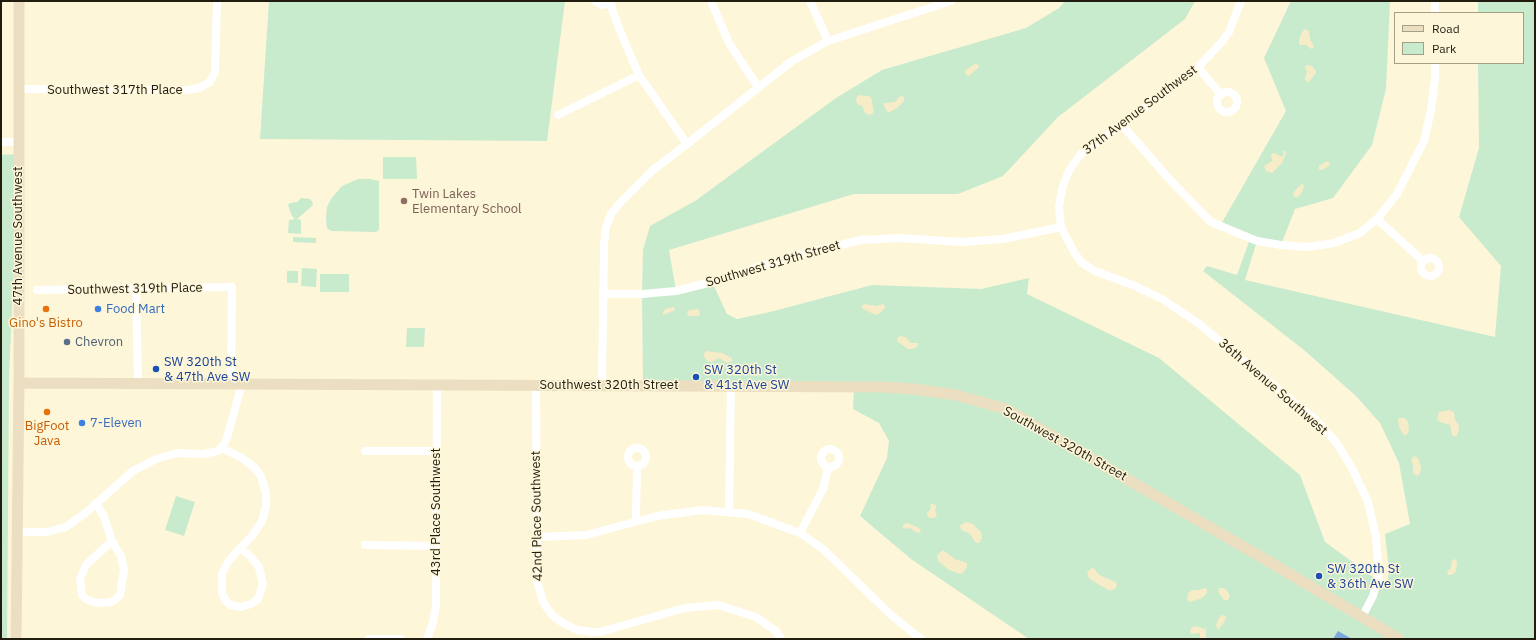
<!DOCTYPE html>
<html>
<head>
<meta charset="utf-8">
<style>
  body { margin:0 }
  #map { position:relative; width:1536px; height:640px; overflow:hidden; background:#fef6d9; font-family:"IBM Plex Sans",sans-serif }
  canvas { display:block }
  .frame { position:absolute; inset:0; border:2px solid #201c0f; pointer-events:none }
  .legend { position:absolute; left:1394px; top:12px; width:130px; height:52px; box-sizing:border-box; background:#fef6d9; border:1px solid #a59f88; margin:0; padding:5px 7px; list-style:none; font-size:12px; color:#201c0f }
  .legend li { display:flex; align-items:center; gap:8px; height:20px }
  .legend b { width:20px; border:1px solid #a59f88 }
</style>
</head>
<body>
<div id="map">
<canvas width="1536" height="640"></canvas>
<div class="frame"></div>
<ul class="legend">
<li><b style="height:5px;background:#ecdfc1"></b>Road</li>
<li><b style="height:11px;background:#c8eacd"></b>Park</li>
</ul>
</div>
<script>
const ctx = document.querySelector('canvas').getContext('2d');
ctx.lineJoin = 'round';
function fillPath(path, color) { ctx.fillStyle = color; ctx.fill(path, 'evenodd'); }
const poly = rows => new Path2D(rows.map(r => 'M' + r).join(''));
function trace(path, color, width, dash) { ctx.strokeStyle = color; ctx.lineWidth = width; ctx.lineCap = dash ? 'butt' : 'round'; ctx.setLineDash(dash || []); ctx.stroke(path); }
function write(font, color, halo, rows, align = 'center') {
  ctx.font = font + ' "IBM Plex Sans",sans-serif'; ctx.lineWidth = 3; ctx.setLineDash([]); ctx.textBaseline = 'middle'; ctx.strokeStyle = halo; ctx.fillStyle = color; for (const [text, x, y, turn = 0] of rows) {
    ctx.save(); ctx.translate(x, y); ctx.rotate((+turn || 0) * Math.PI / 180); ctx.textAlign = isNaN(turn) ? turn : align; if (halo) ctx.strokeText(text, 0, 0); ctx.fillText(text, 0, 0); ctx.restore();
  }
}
fillPath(poly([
  [269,1,565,1,547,141,260,139],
  [1065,1,1195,1,1185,19,1058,117,1003,176,958,194,854,194,669,250,676,290,712,282,727,314,737,319,770,312,872,285,981,289,1029,278,1027,294,1159,358,1300,475,1325,542,1387,587,1389,570,1385,534,1410,524,1399,463,1380,423,1356,396,1304,350,1203,271,1207,266,1237,275,1250,239,1220,226,1286,111,1264,58,1291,1,1390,1,1386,89,1372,145,1333,198,1295,209,1281,245,1257,241,1245,280,1495,337,1501,266,1459,217,1479,148,1478,63,1523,63,1523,13,1478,13,1478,1,1535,1,1535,639,1029,639,911,559,860,516,887,458,889,441,879,423,853,409,854,387,643,385,642,294,643,250,650,226,695,201,836,98,882,70,1026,28,1059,8],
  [19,154,9,376,7,639,1,639,1,155],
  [383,157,416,157,417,179,383,179],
  [358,179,371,179,379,181,379,230,376,232,331,231,327,228,326,219,327,207,331,199,342,186],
  [301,198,310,199,313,203,312,206,297,219,301,220,301,234,288,233,289,220,295,219,292,216,288,205,290,203,297,202],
  [293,237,316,238,316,243,293,242],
  [302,268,317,269,316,287,301,286],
  [287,271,298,271,298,283,287,283],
  [320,274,349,274,349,292,320,292],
  [407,328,425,328,424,347,406,347],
  [176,496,195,502,184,536,165,530]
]), '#c8eacd');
fillPath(poly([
  [1305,29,1309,31,1310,39,1314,47,1311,49,1306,45,1300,45,1299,44,1299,40,1302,32],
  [975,64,979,65,978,68,969,76,968,76,965,73,966,70],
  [1306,65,1312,66,1316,71,1316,73,1308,83,1305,80,1305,78,1307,72,1305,67],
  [859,95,868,96,871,97,874,112,872,114,869,115,865,113,862,106,857,104,856,98],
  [900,96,904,97,904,101,897,108,888,113,884,106,884,103,895,102],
  [1284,151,1286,151,1286,153,1282,163,1272,173,1266,171,1264,166,1272,161,1271,154,1275,153,1280,156,1283,156],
  [1327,161,1330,163,1329,166,1322,170,1319,170,1319,166],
  [1303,184,1304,187,1301,194,1298,197,1294,197,1293,193,1300,185],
  [864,304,876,306,883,304,886,307,879,314,875,315,862,308,861,307],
  [673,307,675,308,674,311,670,312,664,315,662,314,665,309],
  [699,309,700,314,699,316,690,316,688,315,687,312,689,310],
  [899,336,906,337,911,343,918,343,918,346,913,349,908,349,898,342,897,339],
  [706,351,722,353,732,358,732,361,727,363,719,358,711,362,707,361,703,355],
  [1449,410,1454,412,1455,420,1459,425,1458,433,1456,437,1452,435,1450,425,1440,422,1437,419,1439,412],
  [1400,418,1405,418,1408,422,1409,431,1406,436,1403,434,1399,427,1398,419],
  [1414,456,1418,458,1421,467,1420,474,1417,476,1413,473,1413,465,1411,460],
  [930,503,937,506,935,510,937,515,935,518,930,518,927,515,927,513,931,509],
  [966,522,973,524,981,532,982,539,979,543,976,543,969,533,961,530,960,525],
  [908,523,919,528,921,530,920,532,917,533,910,528,905,529,902,527,904,524],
  [943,550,955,559,967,563,967,567,963,573,960,574,949,570,938,561,937,555],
  [1455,559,1457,562,1456,571,1452,575,1448,575,1447,572,1451,568,1452,560],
  [1093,567,1099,575,1116,582,1117,585,1116,588,1111,591,1108,590,1090,579,1088,576,1087,572],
  [1204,588,1207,589,1207,593,1202,598,1191,602,1187,600,1188,593,1192,590,1200,590],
  [1219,588,1224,588,1228,592,1230,596,1228,600,1224,600,1218,592],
  [1222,615,1226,616,1225,621,1218,630,1216,625,1219,618],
  [1194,626,1206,629,1206,639,1200,639,1200,633,1191,634,1190,630]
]), '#f6ecc7');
fillPath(poly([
  [1338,631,1352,639,1333,639]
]), '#7ba7da');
trace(poly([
  [595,1,602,5,611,3],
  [711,1,729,43,758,87],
  [810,1,828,41],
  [1241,1,1229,32,1221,43,1198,67,1122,125,1081,154,1070,169,1063,185,1059,206,1061,227,1074,252,1081,262,1093,270,1135,286,1162,299,1198,323,1316,420,1336,442,1352,468,1368,502,1376,537,1379,574,1373,596,1362,617],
  [1435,1,1435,13],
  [1198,67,1221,95],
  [18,89,187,90,199,88,210,82,215,72,217,1],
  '1217 102a10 10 0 1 1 20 0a10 10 0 1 1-20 0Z',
  [558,115,639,75],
  [1122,125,1171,181,1211,222,1257,241,1281,245,1307,247,1334,243,1360,233,1377,219,1397,194,1424,141,1431,110,1435,79,1435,63],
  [1,142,19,142],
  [687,144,792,61,828,41,951,1],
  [1377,219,1423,261],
  '1421 267a9 9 0 1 1 18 0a9 9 0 1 1-18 0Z',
  [136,289,138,383],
  [37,290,232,287,231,383],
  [604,294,642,294,676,291,712,282,789,257,861,240,899,238,962,242,1003,239,1061,227],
  [536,385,537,580,543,602,552,615,563,623,577,630,592,632,600,632,685,608,718,605,756,617,776,631,781,639],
  [602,385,604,245,606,227,611,214,619,204,653,170,687,144,639,75,621,33,612,9,611,1],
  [222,448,242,458,254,467,261,476,266,493,266,506,262,521,252,536,231,558,228,562,222,574,222,592,225,600,230,605,241,607,251,604,258,599,263,584,259,567,250,556,240,548],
  '628 457a9 9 0 1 1 18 0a9 9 0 1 1-18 0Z',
  '821 458a9 9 0 1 1 18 0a9 9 0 1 1-18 0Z',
  [365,451,437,451],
  [96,503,104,517,112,541,121,556,124,570,120,595,116,599,111,602,101,603,93,602,86,599,82,595,80,579,86,565,112,541],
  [729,511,731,386],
  [636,521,637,467],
  [17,532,47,532,66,527,88,511,133,471,156,459,177,453,204,454,218,451,223,446,227,438,242,383],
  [800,533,823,489,828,467],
  [537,537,586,535,657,516,703,510,748,514,800,533,823,549,891,615,921,639],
  [365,545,436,546],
  [369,639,401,639],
  [427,639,433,623,436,604,437,384]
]), '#fff', 8);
trace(poly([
  [19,383,883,387,914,389,956,395,1006,409,1263,558,1399,639],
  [16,639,19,383,19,1]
]), '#ecdfc1', 11);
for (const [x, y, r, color] of [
  [404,201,4,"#8d6e63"],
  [46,309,4,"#e8710a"],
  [98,309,4,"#3f7fe0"],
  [67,342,4,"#5c6f8a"],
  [156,369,4,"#1a4fb4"],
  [696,377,4,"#1a4fb4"],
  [47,412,4,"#e8710a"],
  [82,423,4,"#3f7fe0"],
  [1319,576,4,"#1a4fb4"]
]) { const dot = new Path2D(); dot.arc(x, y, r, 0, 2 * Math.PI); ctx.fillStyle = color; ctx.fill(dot); trace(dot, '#fef6d9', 1.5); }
write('13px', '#201c0f', '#fef6d9', [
  ["Southwest 317th Place",115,90],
  ["37th Avenue Southwest",1140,110,-37],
  ["47th Avenue Southwest",18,236,-90],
  ["Southwest 319th Street",773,264,-16],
  ["Southwest 319th Place",135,289,-1],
  ["Southwest 320th Street",609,385],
  ["36th Avenue Southwest",1273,387,41],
  ["Southwest 320th Street",1065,444,29],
  ["43rd Place Southwest",436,512,-90],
  ["42nd Place Southwest",537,516,-91]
]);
write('13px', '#785e54', '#fef6d9', [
  ["Twin Lakes",412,194],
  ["Elementary School",412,209]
], 'left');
write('13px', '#366cbe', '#fef6d9', [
  ["Food Mart",106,309],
  ["7-Eleven",90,423]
], 'left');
write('13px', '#c56008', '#fef6d9', [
  ["Gino's Bistro",46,323],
  ["BigFoot",47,426],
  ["Java",47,441]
]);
write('13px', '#4e5e75', '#fef6d9', [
  ["Chevron",75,342]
], 'left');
write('13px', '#164399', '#fef6d9', [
  ["SW 320th St",164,362],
  ["& 47th Ave SW",164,377],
  ["SW 320th St",704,370],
  ["& 41st Ave SW",704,385],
  ["SW 320th St",1327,569],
  ["& 36th Ave SW",1327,584]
], 'left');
</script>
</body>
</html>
